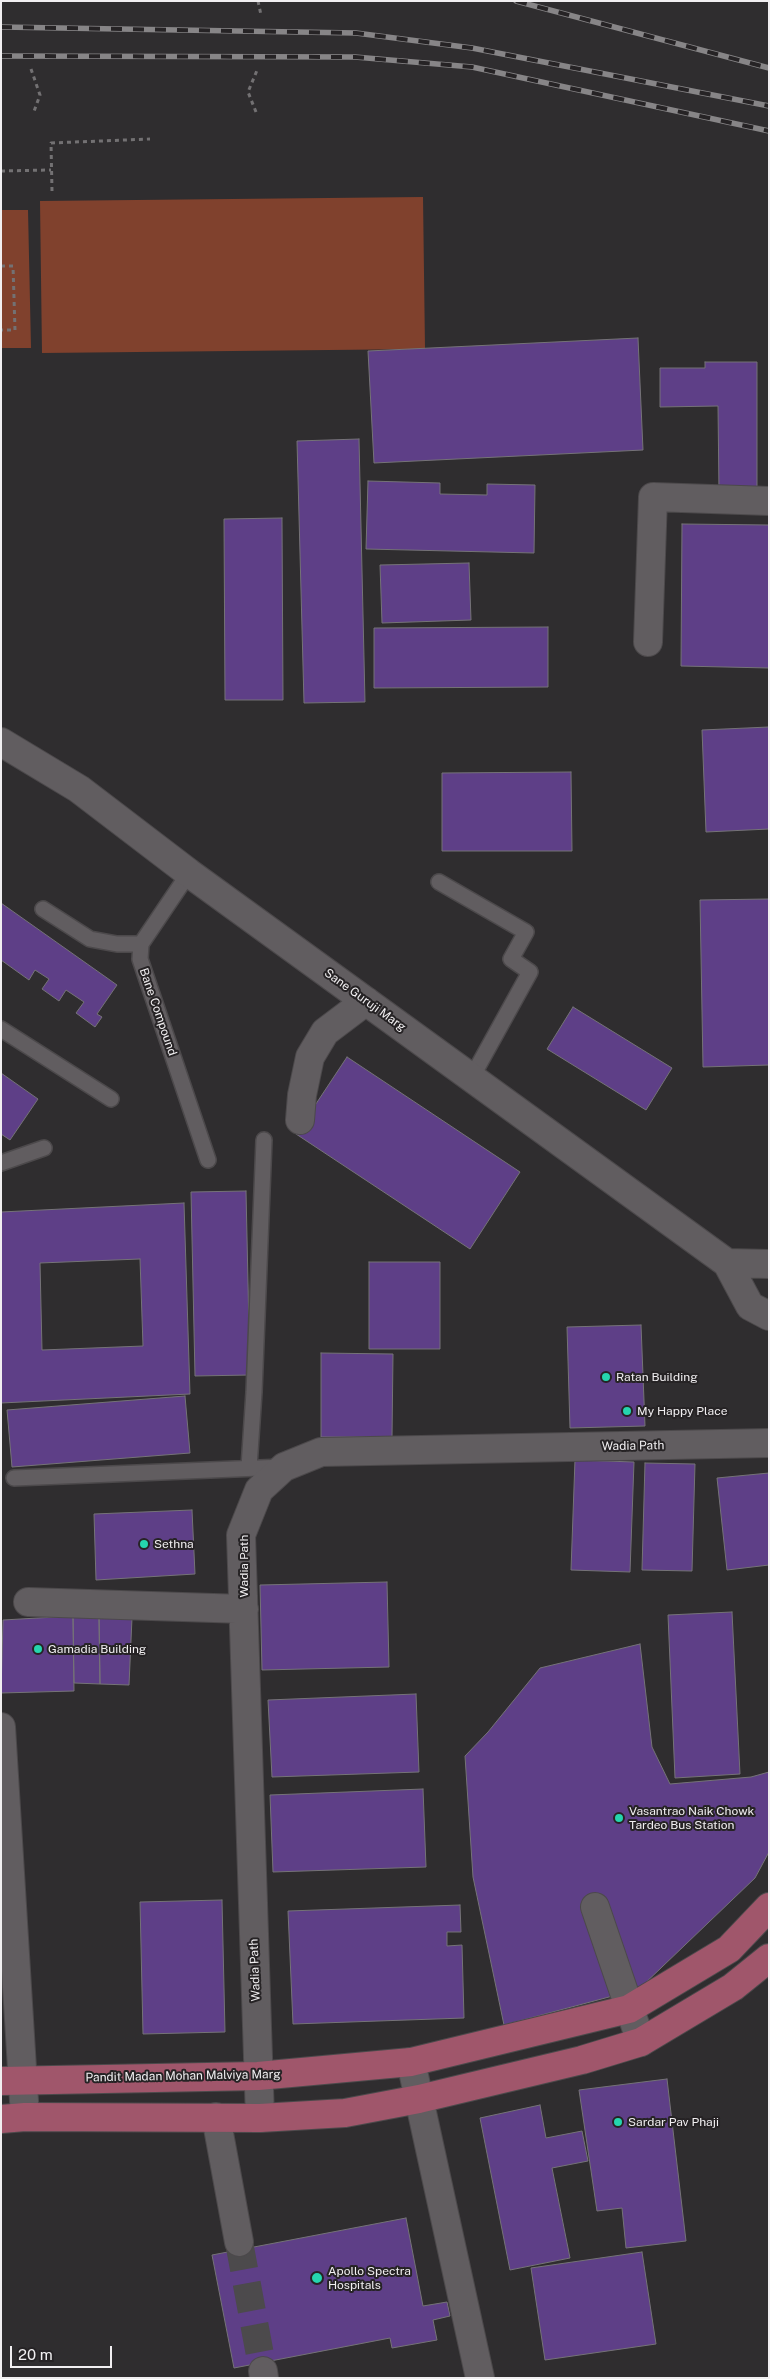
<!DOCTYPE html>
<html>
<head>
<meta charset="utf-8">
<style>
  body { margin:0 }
  #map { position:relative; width:770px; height:2379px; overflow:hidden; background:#2f2d2f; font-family:"Public Sans",sans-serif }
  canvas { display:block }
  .frame { position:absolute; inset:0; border:2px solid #f1eff1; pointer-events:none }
  .scale { position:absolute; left:10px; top:2346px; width:102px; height:22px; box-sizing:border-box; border:2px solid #f1eff1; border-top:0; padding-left:6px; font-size:15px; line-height:18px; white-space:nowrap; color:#f1eff1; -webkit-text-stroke:4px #262325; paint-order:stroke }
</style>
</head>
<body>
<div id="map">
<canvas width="770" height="2379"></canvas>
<div class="frame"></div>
<div class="scale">20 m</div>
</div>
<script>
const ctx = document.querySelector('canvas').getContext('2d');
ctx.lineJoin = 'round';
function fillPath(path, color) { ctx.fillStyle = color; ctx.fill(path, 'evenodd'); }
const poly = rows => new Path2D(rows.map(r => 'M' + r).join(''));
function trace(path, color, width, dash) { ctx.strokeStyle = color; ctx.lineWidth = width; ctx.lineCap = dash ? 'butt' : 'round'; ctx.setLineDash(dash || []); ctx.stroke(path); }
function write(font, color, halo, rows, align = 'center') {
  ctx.font = font + ' "Public Sans",sans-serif'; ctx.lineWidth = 4; ctx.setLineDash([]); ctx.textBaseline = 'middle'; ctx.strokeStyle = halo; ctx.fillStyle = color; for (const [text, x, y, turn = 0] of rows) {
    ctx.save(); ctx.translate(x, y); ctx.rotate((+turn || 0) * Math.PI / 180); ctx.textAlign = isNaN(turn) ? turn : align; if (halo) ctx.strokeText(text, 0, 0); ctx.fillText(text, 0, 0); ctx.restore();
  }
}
fillPath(poly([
  [423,197,425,349,42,353,40,201],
  [1,210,28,210,31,348,1,348]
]), '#80412d');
const building = poly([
  [638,338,643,450,374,463,368,351,638,338],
  [705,362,757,362,757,493,719,493,718,406,660,407,660,368,705,368,705,362],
  [359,439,365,702,304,703,297,441,359,439],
  [368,481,440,483,440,494,487,495,487,484,535,485,534,553,366,549,368,481],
  [282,518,283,700,225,700,224,519,282,518],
  [682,524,769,525,769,668,681,666,682,524],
  [469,563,471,620,382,623,380,565,469,563],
  [548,627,548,687,374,688,374,628,548,627],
  [769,727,769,829,706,832,702,730,769,727],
  [571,772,572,851,442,851,442,773,571,772],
  [769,899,769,1065,703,1067,700,900,769,899],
  [1,903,117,985,97,1014,102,1017,95,1027,76,1013,84,1002,66,990,59,1001,42,989,49,979,35,970,29,980,1,960,1,903],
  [573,1007,672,1068,646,1110,547,1049,573,1007],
  [347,1057,520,1172,470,1249,296,1134,347,1057],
  [1,1073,38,1099,10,1140,1,1134,1,1073],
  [246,1191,250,1375,195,1376,191,1192,246,1191],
  [184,1203,190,1394,1,1403,1,1212,184,1203],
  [140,1259,143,1346,42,1350,40,1263,140,1259],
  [369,1262,440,1262,440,1349,369,1349,369,1262],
  [641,1325,645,1426,570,1428,567,1327,641,1325],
  [321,1353,393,1354,392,1437,321,1437,321,1353],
  [185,1396,190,1453,12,1467,7,1410,185,1396],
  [575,1460,634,1462,630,1572,571,1570,575,1460],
  [645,1463,695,1464,692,1571,642,1570,645,1463],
  [769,1473,769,1565,727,1570,717,1478,769,1473],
  [192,1510,195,1574,96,1580,94,1514,192,1510],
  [387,1582,389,1667,262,1670,260,1585,387,1582],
  [732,1612,740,1774,675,1778,668,1615,732,1612],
  [73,1616,74,1691,1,1693,3,1620,73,1616],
  [73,1616,99,1616,100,1684,74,1683,73,1616],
  [99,1616,132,1618,129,1685,100,1684,99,1616],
  [640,1644,652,1747,670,1784,751,1777,769,1772,769,1852,755,1878,639,1989,504,2025,473,1877,465,1756,488,1732,540,1668,640,1644],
  [416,1694,419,1772,272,1777,268,1700,416,1694],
  [423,1789,426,1867,273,1872,270,1795,423,1789],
  [222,1900,225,2032,143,2034,140,1902,222,1900],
  [460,1905,461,1932,447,1932,447,1946,462,1945,464,2018,293,2024,288,1911,460,1905],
  [667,2079,686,2241,626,2248,622,2208,597,2211,579,2090,667,2079],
  [540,2105,546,2138,582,2131,588,2161,552,2168,570,2258,510,2270,480,2118,540,2105],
  [406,2218,423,2306,447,2302,450,2316,433,2320,437,2340,392,2348,390,2338,234,2368,212,2255,406,2218],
  [642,2252,656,2344,545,2360,531,2268,642,2252]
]);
fillPath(building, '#5e3f87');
trace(building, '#757377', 1);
trace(poly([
  [239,2242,263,2371]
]), '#4c4a4c', 28, [28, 14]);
const lane = poly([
  [189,873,141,944,140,959,208,1160],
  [439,882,526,932,511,959,530,972,472,1077],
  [43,909,90,939,117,944,141,944],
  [1,1029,111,1099],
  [1,1163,44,1148],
  [249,1467,254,1392,264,1140],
  [14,1478,284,1467]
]);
const street = poly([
  [648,642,653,497,769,501],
  [1,742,79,789,189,873,727,1263,750,1306,769,1316],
  [300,1120,302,1095,310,1057,325,1032,366,1001],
  [727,1263,769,1264],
  [28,1602,244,1609],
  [1,1727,25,2117],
  [595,1907,641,2042],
  [411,2062,480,2378],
  [216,2117,239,2242],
  [260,2118,241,1535,259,1490,284,1467,321,1452,769,1443],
  [263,2371,264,2378]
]);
const primary = poly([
  [1,2081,258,2076,411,2062,629,2009,729,1949,769,1907],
  [1,2119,25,2117,260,2118,345,2113,419,2099,582,2060,641,2042,733,1987,769,1958]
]);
trace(lane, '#4c494b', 18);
trace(street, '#4c494b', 30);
trace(primary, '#4c494b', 30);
trace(poly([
  [258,1,261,15],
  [31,69,40,95,33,114],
  [256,112,248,92,258,68],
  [1,171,51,170],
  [52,191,51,143,150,139],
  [1,266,13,266,15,330,1,330]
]), '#737173', 3, [4, 4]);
trace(lane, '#615d60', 15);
trace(street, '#615d60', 28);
trace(primary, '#a0566b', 28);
const rail = poly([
  [516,1,769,68],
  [1,27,356,33,472,48,769,106],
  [1,56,355,57,472,67,769,131]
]);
trace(rail, '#878587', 5.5);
trace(rail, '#262325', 4, [11]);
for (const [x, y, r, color] of [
  [606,1377,5,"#25d5ae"],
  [627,1411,5,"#25d5ae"],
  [144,1544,5,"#25d5ae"],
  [38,1649,5,"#25d5ae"],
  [619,1818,5,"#25d5ae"],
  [618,2122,5,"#25d5ae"],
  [317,2278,6,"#25d5ae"]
]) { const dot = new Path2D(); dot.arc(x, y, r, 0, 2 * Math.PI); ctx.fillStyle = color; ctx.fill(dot); trace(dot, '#262325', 2); }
write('12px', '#f1eff1', '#262325', [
  ["Sane Guruji Marg",365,1000,36],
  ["Bane Compound",158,1012,71],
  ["Wadia Path",633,1446,-1],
  ["Wadia Path",244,1566,-90],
  ["Wadia Path",255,1970,-92],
  ["Pandit Madan Mohan Malviya Marg",183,2076,-1]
]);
write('12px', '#f1eff1', '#262325', [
  ["Ratan Building",616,1377],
  ["My Happy Place",637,1411],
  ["Sethna",154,1544],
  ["Gamadia Building",48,1649],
  ["Vasantrao Naik Chowk",629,1811],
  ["Tardeo Bus Station",629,1825],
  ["Sardar Pav Phaji",628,2122],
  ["Apollo Spectra",328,2271],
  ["Hospitals",328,2285]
], 'left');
</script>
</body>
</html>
